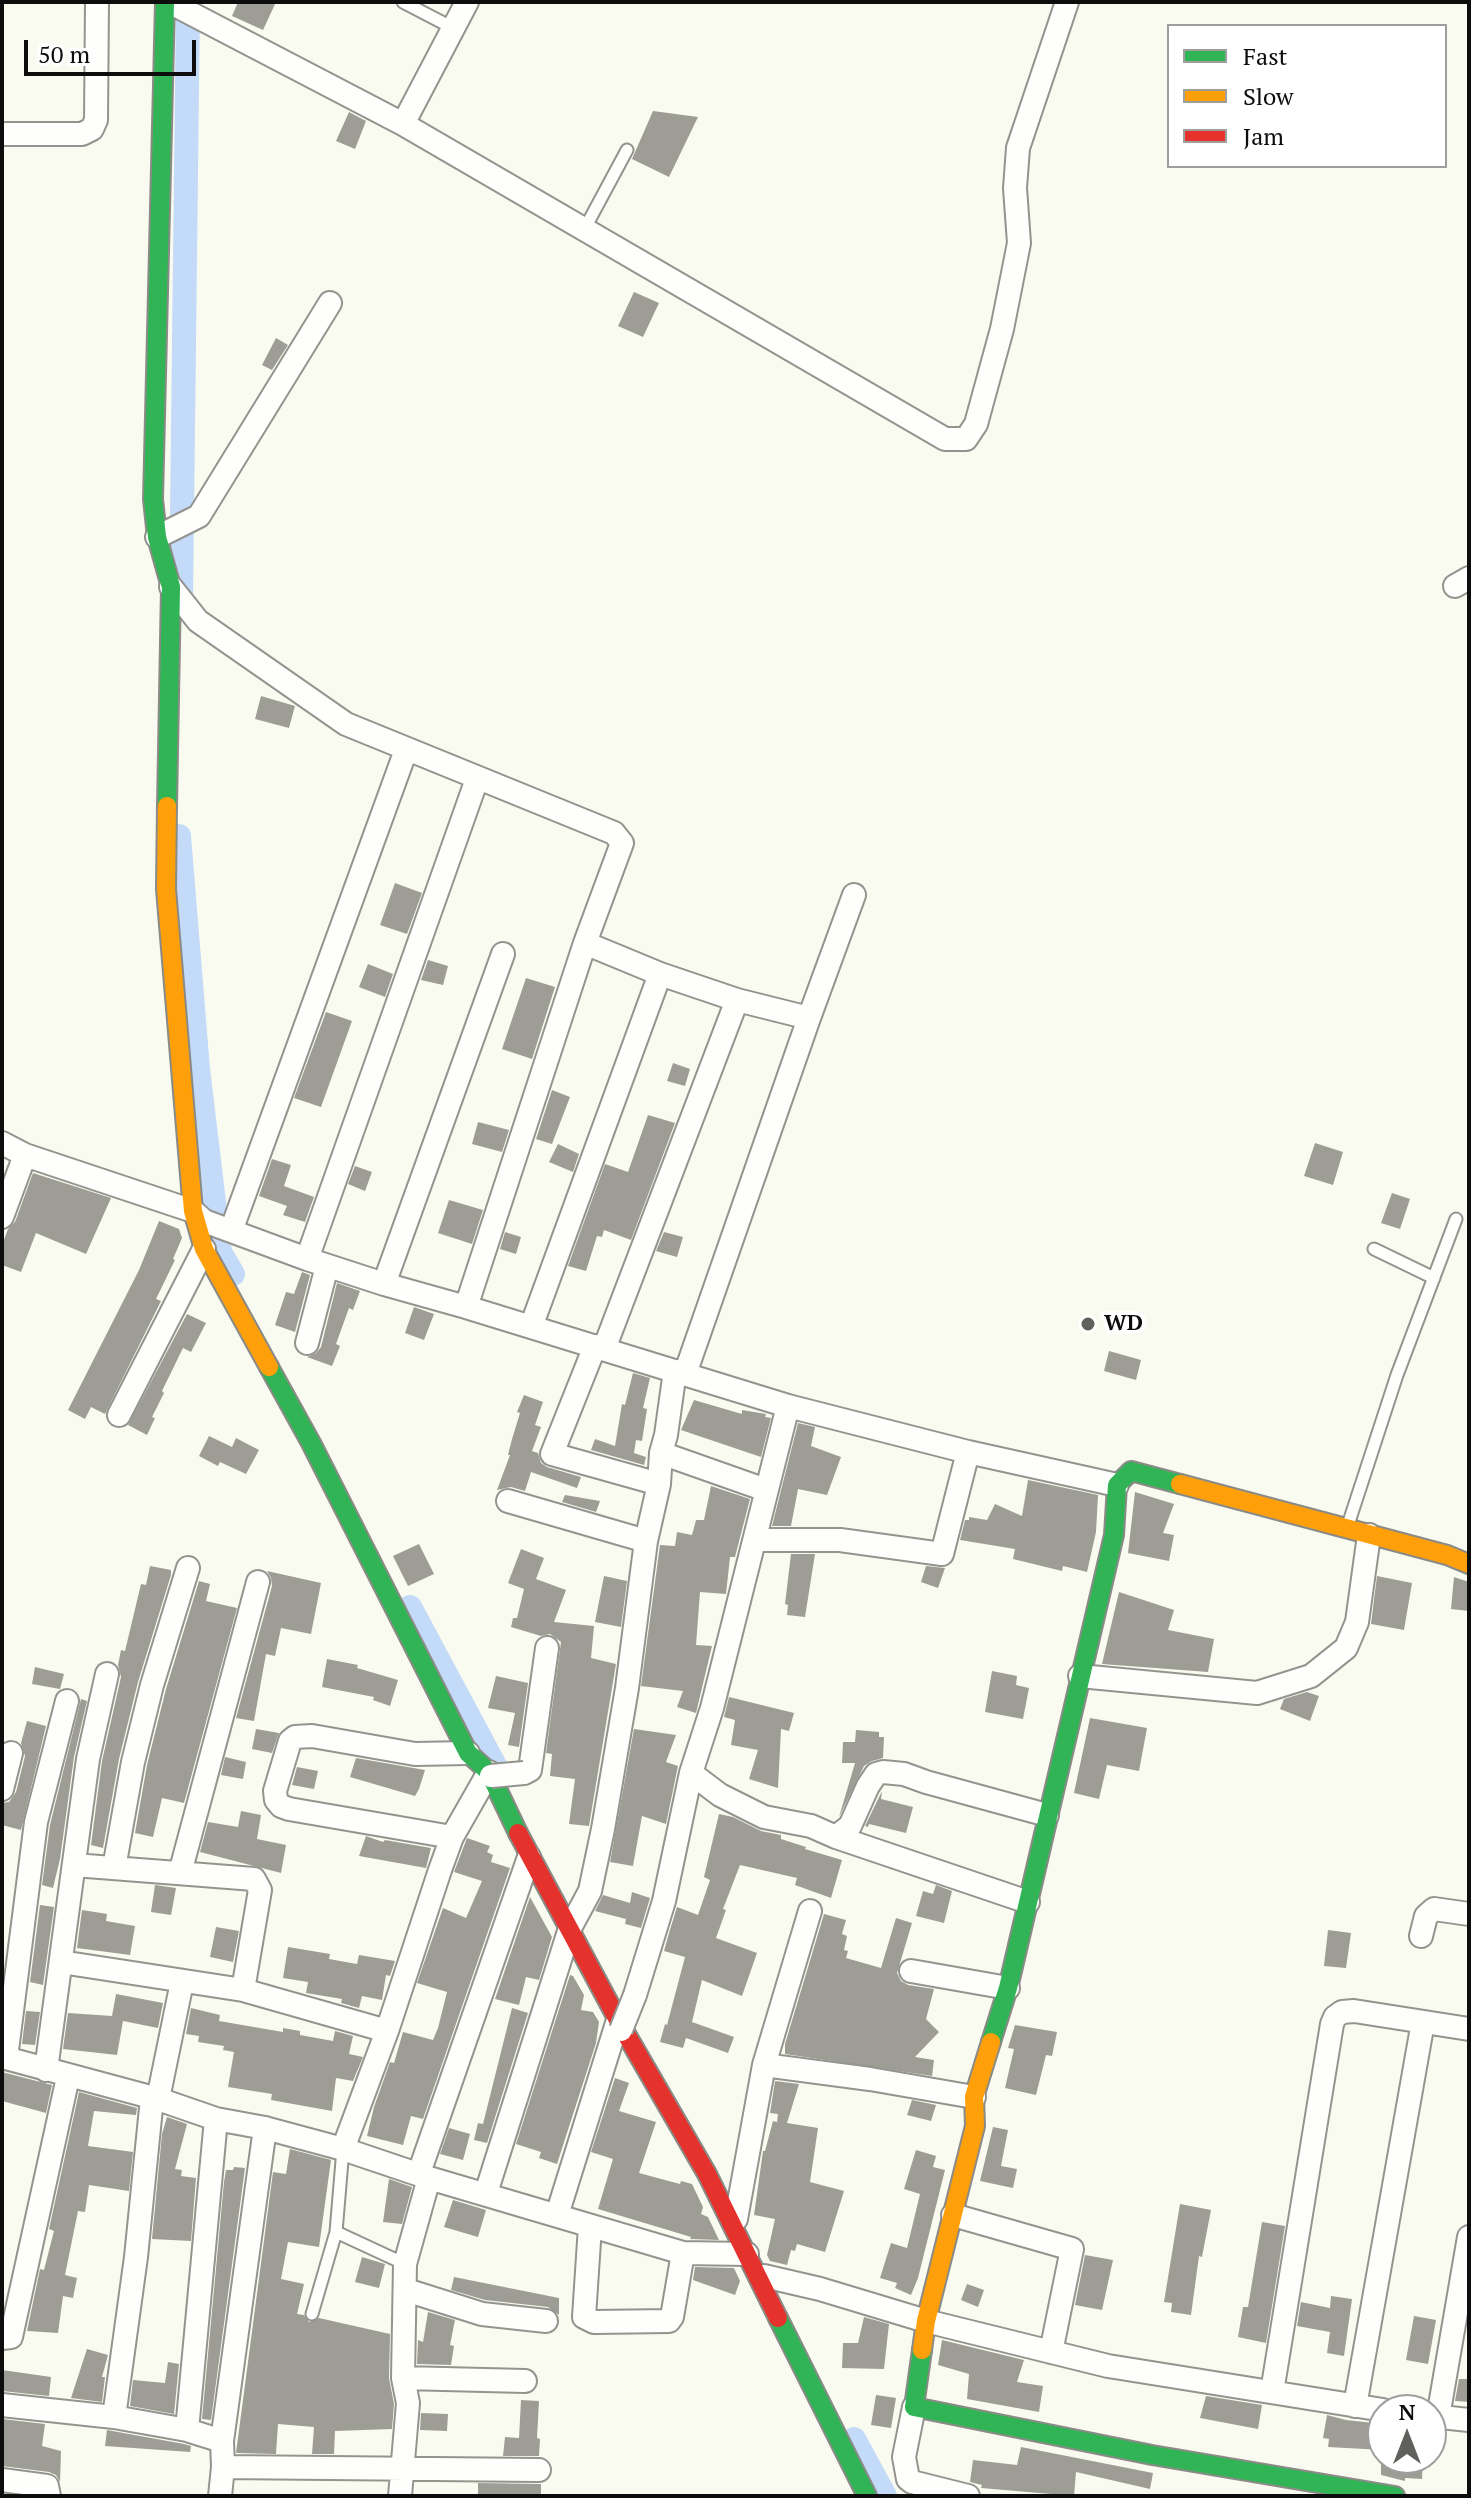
<!DOCTYPE html>
<html>
<head>
<meta charset="utf-8">
<style>
  body { margin:0 }
  #map { position:relative; width:1471px; height:2498px; overflow:hidden; background:#fafbf0; font-family:"PT Serif",serif }
  canvas { display:block }
  .frame { position:absolute; inset:0; border:4px solid #0d0d0d; pointer-events:none }
  .legend { position:absolute; left:1167px; top:24px; width:280px; height:144px; box-sizing:border-box; background:#fff; border:2px solid #9e9e9e; margin:0; padding:10px 14px; list-style:none; font-size:24px; color:#0d0d0d }
  .legend li { display:flex; align-items:center; gap:16px; height:40px }
  .legend b { width:40px; border:2px solid #9e9e9e }
  .north { position:absolute; left:1367px; top:2394px; width:80px; height:80px; box-sizing:border-box; background:#fff; border:2px solid #9e9e9e; border-radius:50%; rotate:0deg; font-size:22px; font-weight:700; line-height:32px; text-align:center; color:#0d0d0d }
  .north::after { content:''; display:block; margin:auto; width:28px; height:36px; background:#60605c; clip-path:polygon(50% 0,100% 100%,50% 72%,0 100%) }
  .scale { position:absolute; left:24px; top:40px; width:172px; height:36px; box-sizing:border-box; border:4px solid #0d0d0d; border-top:0; padding-left:10px; font-size:24px; line-height:28px; white-space:nowrap; color:#0d0d0d; -webkit-text-stroke:6px #fff; paint-order:stroke }
</style>
</head>
<body>
<div id="map">
<canvas width="1471" height="2498"></canvas>
<div class="frame"></div>
<ul class="legend">
<li><b style="height:10px;background:#30b455"></b>Fast</li>
<li><b style="height:10px;background:#ff9f0a"></b>Slow</li>
<li><b style="height:10px;background:#e5322d"></b>Jam</li>
</ul>
<div class="north">N</div>
<div class="scale">50 m</div>
</div>
<script>
const ctx = document.querySelector('canvas').getContext('2d');
ctx.lineJoin = 'round';
const poly = rows => new Path2D(rows.map(r => 'M' + r).join(''));
function trace(path, color, width, dash) { ctx.strokeStyle = color; ctx.lineWidth = width; ctx.lineCap = dash ? 'butt' : 'round'; ctx.setLineDash(dash || []); ctx.stroke(path); }
function fillPath(path, color) { ctx.fillStyle = color; ctx.fill(path, 'evenodd'); }
function write(font, color, halo, rows, align = 'center') {
  ctx.font = font + ' "PT Serif",serif'; ctx.lineWidth = 8; ctx.setLineDash([]); ctx.textBaseline = 'middle'; ctx.strokeStyle = halo; ctx.fillStyle = color; for (const [text, x, y, turn = 0] of rows) {
    ctx.save(); ctx.translate(x, y); ctx.rotate((+turn || 0) * Math.PI / 180); ctx.textAlign = isNaN(turn) ? turn : align; if (halo) ctx.strokeText(text, 0, 0); ctx.fillText(text, 0, 0); ctx.restore();
  }
}
trace(poly([
  [181,600,188,2],
  [179,836,198,1069,220,1252,233,1274],
  [410,1607,500,1775],
  [854,2439,885,2496]
]), '#c3daf8', 24);
fillPath(poly([
  [238,2,276,2,263,30,232,16],
  [653,111,698,117,669,177,632,159],
  [349,112,366,121,355,149,336,141],
  [634,292,659,303,643,337,618,326],
  [276,338,288,345,272,370,262,365],
  [261,696,295,706,289,728,255,719],
  [395,883,422,893,407,934,380,925],
  [428,960,448,966,443,985,421,980],
  [368,964,393,974,385,997,359,987],
  [526,978,555,987,532,1059,502,1049],
  [326,1012,352,1021,321,1107,294,1098],
  [673,1063,690,1069,685,1086,667,1081],
  [552,1090,570,1097,552,1144,536,1139],
  [648,1115,675,1123,631,1240,604,1230,602,1237,597,1236,586,1271,568,1266,605,1164,628,1172],
  [478,1122,509,1130,502,1152,472,1144],
  [1315,1143,1343,1152,1333,1185,1304,1176],
  [558,1144,579,1154,573,1172,549,1162],
  [272,1159,291,1165,284,1186,314,1197,305,1222,283,1215,287,1206,259,1196],
  [355,1166,372,1172,365,1191,348,1184],
  [33,1173,111,1198,86,1254,36,1233,21,1272,2,1265,2,1245,8,1229,15,1222],
  [1392,1193,1410,1199,1400,1229,1381,1223],
  [449,1200,483,1210,472,1244,438,1233],
  [159,1221,179,1229,182,1238,173,1259,175,1260,156,1299,161,1301,105,1414,91,1407,85,1419,68,1410,139,1270],
  [505,1232,521,1237,516,1254,500,1249],
  [664,1232,683,1237,677,1257,656,1251],
  [302,1272,310,1275,295,1332,275,1325,286,1292,294,1294],
  [337,1283,360,1291,353,1310,349,1308,336,1344,340,1346,332,1366,307,1357,316,1353,321,1347],
  [414,1307,434,1314,424,1340,405,1333],
  [187,1314,206,1323,191,1352,183,1348,162,1391,164,1393,152,1417,155,1418,147,1435,128,1425],
  [1109,1351,1141,1360,1136,1380,1104,1371],
  [633,1373,650,1378,643,1408,647,1409,642,1441,636,1440,634,1453,646,1457,644,1465,591,1450,595,1439,615,1446,622,1404,625,1405],
  [524,1395,543,1402,535,1425,541,1427,532,1451,538,1453,541,1463,547,1467,581,1477,577,1488,531,1472,525,1491,511,1487,497,1490,510,1455,508,1455,512,1439,520,1413,517,1412],
  [694,1400,742,1414,742,1410,766,1414,765,1417,771,1418,761,1457,681,1430],
  [798,1423,815,1427,811,1446,841,1457,827,1495,798,1489,791,1526,772,1526],
  [209,1436,232,1447,236,1438,259,1450,246,1474,220,1462,218,1466,199,1456],
  [1028,1480,1098,1495,1096,1532,1087,1572,1063,1566,1062,1571,1013,1559,1015,1549,960,1540,965,1520,969,1520,969,1517,987,1520,995,1504,1022,1516],
  [711,1486,750,1499,735,1557,730,1557,726,1594,700,1592,696,1645,712,1646,696,1713,677,1707,683,1691,641,1686,660,1545,675,1546,677,1532,692,1535,696,1520,704,1520],
  [1135,1492,1174,1504,1163,1533,1174,1535,1169,1561,1128,1553],
  [565,1495,600,1501,596,1512,562,1502],
  [419,1544,434,1574,408,1586,393,1556],
  [521,1549,544,1558,536,1579,566,1590,554,1622,594,1626,591,1658,616,1664,589,1826,569,1824,575,1779,550,1776,552,1754,546,1753,561,1642,550,1634,541,1636,511,1627,513,1618,517,1618,524,1589,508,1583],
  [791,1554,815,1554,805,1617,787,1615,788,1605,785,1604],
  [150,1566,171,1570,171,1575,138,1682,119,1759,103,1848,91,1845,102,1761,121,1677,118,1665,121,1650,125,1651,141,1584,146,1585],
  [926,1566,945,1568,938,1588,921,1582],
  [267,1571,321,1583,311,1634,281,1628,275,1656,266,1654,254,1721,236,1718,272,1586,271,1578],
  [604,1576,627,1581,621,1627,595,1622],
  [1377,1576,1412,1583,1404,1630,1371,1624],
  [1454,1577,1469,1582,1469,1611,1451,1609],
  [199,1581,210,1584,206,1601,237,1608,184,1803,162,1798,153,1837,135,1833,147,1765,166,1689],
  [1119,1592,1174,1610,1168,1630,1214,1639,1208,1672,1102,1664],
  [327,1659,358,1665,357,1668,398,1680,390,1706,373,1700,374,1697,322,1687],
  [35,1667,64,1674,60,1689,32,1684],
  [992,1671,1017,1676,1016,1685,1029,1688,1023,1719,985,1712],
  [496,1676,528,1683,519,1747,508,1745,515,1713,488,1708],
  [1307,1692,1319,1696,1310,1721,1280,1709,1284,1699],
  [729,1697,794,1713,789,1731,781,1729,778,1788,749,1779,758,1750,731,1745,735,1720,724,1717],
  [81,1699,87,1701,74,1757,60,1859,53,1888,42,1885,50,1825],
  [1090,1718,1147,1728,1139,1771,1107,1765,1099,1799,1074,1793],
  [27,1721,46,1726,21,1830,2,1825,2,1803,9,1802,16,1792,25,1756,21,1743],
  [256,1729,279,1733,272,1753,252,1749],
  [634,1729,676,1735,666,1762,678,1766,666,1824,642,1816,633,1866,610,1862],
  [856,1730,879,1732,879,1737,884,1737,883,1758,872,1761,864,1766,839,1817,855,1763,842,1763,843,1742,855,1742],
  [225,1757,246,1762,243,1779,221,1775],
  [356,1758,425,1770,419,1789,415,1796,350,1777],
  [297,1767,318,1771,314,1789,292,1785],
  [882,1791,881,1799,913,1807,906,1833,869,1824,868,1827,865,1826],
  [241,1811,261,1815,257,1839,286,1845,281,1873,200,1852,208,1822,238,1827],
  [719,1814,733,1817,761,1831,781,1835,781,1839,806,1847,805,1849,842,1860,831,1898,795,1885,797,1878,740,1865,723,1909,726,1910,716,1938,757,1953,742,1996,702,1980,692,2022,734,2037,728,2053,686,2038,683,2048,660,2042,665,2024,667,2025,685,1957,664,1951,669,1933,677,1907,698,1915,710,1880,704,1877],
  [366,1836,383,1842,385,1840,431,1848,426,1868,359,1856],
  [467,1838,490,1846,487,1852,493,1855,491,1862,510,1868,423,2119,411,2116,403,2145,367,2136,374,2107,390,2062,394,2063,403,2032,433,2040,438,2028,447,1992,417,1983,443,1908,466,1918,482,1881,454,1872],
  [155,1885,176,1888,171,1915,151,1912],
  [936,1885,952,1891,944,1923,916,1916,923,1891,933,1894],
  [632,1892,650,1898,641,1928,625,1924,626,1919,595,1911,603,1895,630,1903],
  [530,1897,552,1937,539,1980,526,1977,519,2005,495,1999],
  [40,1905,54,1907,43,1985,30,1982],
  [82,1910,107,1914,106,1921,135,1926,130,1955,77,1948],
  [824,1914,846,1920,842,1934,847,1936,844,1950,848,1951,846,1958,881,1968,896,1918,912,1923,897,1973,901,1981,908,1985,934,1989,926,2019,939,2032,915,2057,934,2060,932,2076,785,2054,785,2044],
  [216,1927,239,1931,233,1962,210,1957],
  [1328,1930,1351,1933,1346,1968,1324,1966],
  [288,1947,330,1954,329,1959,357,1964,359,1955,395,1961,390,1976,386,1975,382,2000,362,1996,359,2008,341,2003,342,1999,306,1993,308,1982,283,1978],
  [570,1975,573,1976,584,1995,581,2010,593,2012,599,2022,596,2043,557,2164,539,2158,541,2152,516,2144],
  [116,1994,163,2003,158,2028,123,2021,117,2055,63,2049,68,2013,112,2016],
  [191,2008,220,2015,219,2021,283,2032,283,2028,300,2031,300,2035,333,2041,335,2031,353,2036,349,2054,363,2057,353,2081,336,2078,332,2111,271,2100,272,2094,228,2087,234,2052,223,2050,224,2046,198,2042,199,2036,186,2034],
  [512,2008,528,2013,487,2143,474,2140,478,2123,483,2124],
  [26,2011,40,2012,35,2045,22,2044],
  [1015,2025,1057,2032,1052,2056,1046,2055,1036,2095,1005,2088,1014,2049,1008,2048],
  [2,2072,52,2085,46,2113,2,2101],
  [615,2078,629,2083,619,2111,656,2122,639,2173,680,2184,681,2181,692,2184,703,2207,701,2214,708,2217,719,2240,690,2239,691,2237,598,2209,613,2159,591,2152],
  [775,2081,799,2084,787,2123,818,2128,810,2182,844,2191,825,2252,797,2244,795,2251,791,2250,787,2265,770,2261,767,2255,775,2219,754,2215,763,2151,765,2151,773,2121,777,2122,778,2114,770,2113],
  [79,2092,137,2108,136,2115,94,2111,88,2146,133,2152,129,2191,89,2185,85,2212,78,2211,65,2275,77,2278,73,2298,63,2296,58,2333,27,2331,40,2269,44,2270,54,2231,49,2229],
  [912,2100,936,2105,931,2121,907,2115],
  [167,2117,187,2124,175,2169,182,2170,181,2176,196,2178,191,2241,152,2239,162,2134],
  [993,2127,1008,2130,1001,2166,1017,2169,1013,2188,980,2181],
  [449,2128,470,2134,463,2160,440,2154],
  [290,2149,331,2160,319,2247,288,2242,281,2279,304,2284,297,2314,304,2315,309,2322,319,2318,390,2334,389,2378,394,2404,392,2429,335,2431,334,2454,312,2454,314,2427,278,2424,276,2454,236,2453,273,2172,286,2174],
  [916,2150,936,2156,933,2167,945,2170,918,2278,911,2295,895,2288,897,2283,880,2278,891,2243,907,2248,920,2194,904,2189],
  [234,2167,245,2168,211,2420,202,2419,224,2182,226,2170,233,2170],
  [389,2179,412,2187,402,2224,383,2222],
  [453,2200,486,2210,478,2237,444,2227],
  [1180,2204,1211,2210,1202,2257,1199,2256,1191,2315,1171,2312,1172,2303,1164,2302],
  [1262,2222,1285,2226,1266,2343,1238,2337,1243,2307,1248,2307],
  [1085,2255,1113,2260,1102,2310,1075,2305],
  [362,2257,385,2264,379,2288,355,2282],
  [695,2267,734,2268,740,2281,735,2295,693,2280],
  [454,2277,559,2298,559,2315,548,2307,485,2300,451,2290],
  [967,2284,984,2290,978,2307,961,2300],
  [1331,2296,1352,2299,1344,2356,1327,2353,1330,2332,1297,2326,1301,2302,1330,2308],
  [428,2312,455,2320,450,2345,454,2346,451,2365,417,2364,418,2340,423,2342],
  [1414,2316,1436,2320,1428,2364,1406,2360],
  [864,2317,889,2324,884,2369,842,2368,843,2343,858,2343],
  [942,2340,1024,2360,1017,2382,1043,2386,1039,2412,967,2399,969,2374,938,2365],
  [87,2349,108,2355,102,2377,105,2377,102,2402,71,2398],
  [168,2362,179,2364,174,2414,130,2406,133,2380,165,2383],
  [2,2370,51,2377,49,2396,2,2391],
  [1459,2379,1469,2379,1469,2402,1455,2401],
  [876,2395,896,2398,891,2428,871,2425],
  [1206,2396,1262,2405,1258,2429,1200,2418],
  [521,2400,539,2401,537,2438,540,2439,539,2456,503,2456,505,2437,519,2438],
  [421,2413,448,2414,447,2431,420,2430],
  [1327,2415,1346,2420,1383,2424,1383,2450,1328,2447,1329,2439,1323,2438],
  [2,2419,45,2424,42,2446,61,2451,60,2482,56,2475,49,2472,2,2466],
  [107,2430,184,2444,191,2446,190,2452,105,2446],
  [1021,2447,1153,2473,1150,2489,1076,2472,1074,2496,981,2488,982,2485,970,2482,973,2460,1017,2465],
  [1381,2458,1423,2458,1422,2479,1405,2478,1405,2481,1381,2475],
  [478,2483,541,2484,541,2496,478,2496]
]), '#9d9d96');
const lane = poly([
  [403,2,453,28],
  [584,230,627,150],
  [1374,1249,1434,1278],
  [1348,1525,1397,1375,1456,1219],
  [343,2149,336,2232,405,2264],
  [312,2314,336,2232]
]);
const street = poly([
  [169,2,403,124,945,439,966,439,976,424,1002,329,1019,243,1015,188,1018,148,1067,2],
  [403,124,467,2],
  [2,134,82,134,92,129,96,120,97,2],
  [157,537,199,516,330,303],
  [1455,586,1469,578],
  [171,587,198,621,346,724,614,833,622,843,585,943,466,1307],
  [585,943,660,974,737,1000,809,1018,685,1374],
  [809,1018,854,895],
  [2,1143,25,1155,193,1211,204,1221,307,1259,384,1284,466,1307,788,1406,968,1452,1117,1485],
  [2,1217,25,1155],
  [231,1231,406,750],
  [307,1259,477,779],
  [384,1284,503,954],
  [531,1327,660,974],
  [307,1343,327,1266],
  [595,1346,552,1454,659,1484],
  [604,1349,737,1000],
  [119,1415,204,1249],
  [661,1453,766,1490],
  [508,1501,646,1541],
  [755,1540,840,1540,942,1554,968,1452],
  [1080,1676,1257,1693,1311,1676,1346,1648,1357,1622,1369,1535],
  [524,1773,530,1770,547,1648],
  [691,1773,720,1795,764,1817,811,1826,836,1837,850,1826,868,1786,876,1774,883,1772,904,1774,926,1782,1047,1815],
  [2,1789,11,1753],
  [452,1837,289,1809,281,1806,276,1800,275,1791,290,1741,295,1737,312,1736,415,1754,468,1753],
  [836,1837,1028,1902],
  [74,1865,254,1879,260,1890,243,1990],
  [114,1868,133,1762,152,1685,188,1568],
  [180,1873,258,1582],
  [1421,1936,1426,1916,1434,1909,1469,1914],
  [61,1962,243,1990,387,2031],
  [911,1971,1008,1988],
  [635,1995,664,1901,691,1773,712,1708,788,1406],
  [2,2057,158,2099,216,2119,265,2128,343,2149,429,2178,683,2253,747,2254],
  [6,2058,36,1822,67,1701],
  [764,2065,870,2079,974,2097],
  [46,2070,88,1759,107,1674],
  [152,2098,136,2257,114,2417,187,2430,222,2441],
  [158,2099,182,1982],
  [343,2149,387,2031,440,1870,452,1837,489,1772],
  [419,2173,529,1857],
  [486,2193,570,1928,590,1891,603,1829,627,1688,646,1541,659,1484,661,1453,666,1435,675,1371],
  [557,2215,618,2020,621,2029],
  [953,2215,1072,2249,1051,2352],
  [736,2219,764,2065,810,1911],
  [590,2226,584,2317,594,2322,669,2321,672,2317,683,2253],
  [764,2276,820,2289,926,2321,1108,2366,1383,2410],
  [406,2290,482,2314,546,2321],
  [2,2338,11,2337,68,2077],
  [403,2378,525,2381],
  [1272,2392,1332,2024,1335,2017,1342,2012,1354,2011,1469,2029],
  [2,2405,114,2417],
  [1355,2406,1423,2022],
  [914,2407,904,2457,908,2479,912,2482,968,2496],
  [1431,2416,1469,2420],
  [1438,2417,1469,2237],
  [187,2430,216,2119],
  [223,2467,539,2470],
  [2,2480,47,2486,49,2496],
  [220,2496,223,2467,222,2441,265,2128],
  [400,2496,408,2403,403,2378,405,2264,429,2178]
]);
const fast = poly([
  [165,2,153,499,157,537,171,587,167,806],
  [269,1367,311,1443,468,1753,489,1772,518,1833],
  [991,2042,1008,1988,1114,1535,1117,1485,1131,1471,1180,1484],
  [778,2318,867,2496],
  [922,2350,914,2407,1152,2455,1395,2496]
]);
const slow = poly([
  [167,806,166,889,193,1211,204,1249,269,1367],
  [1180,1484,1447,1555,1469,1564],
  [922,2350,926,2321,975,2126,974,2097,991,2042]
]);
const jam = poly([
  [518,1833,618,2020,707,2174,778,2318]
]);
trace(lane, '#94948f', 15);
trace(street, '#94948f', 26);
trace(fast, '#8a8b86', 22);
trace(slow, '#8a8b86', 22);
trace(jam, '#8a8b86', 22);
trace(lane, '#fefefd', 11);
trace(street, '#fefefd', 22);
trace(fast, '#30b455', 18);
trace(slow, '#ff9f0a', 18);
trace(jam, '#e5322d', 18);
const streetBridge = poly([
  [491,1776,524,1773],
  [621,2030,635,1995]
]);
trace(streetBridge, '#94948f', 26, []);
trace(streetBridge, '#fefefd', 22);
for (const [x, y, r, color] of [
  [1088,1324,8,"#60605c"]
]) { const dot = new Path2D(); dot.arc(x, y, r, 0, 2 * Math.PI); ctx.fillStyle = color; ctx.fill(dot); trace(dot, '#fff', 3); }
write('bold 22px', '#0d0d0d', '#fff', [
  ["WD",1104,1324]
], 'left');
</script>
</body>
</html>
